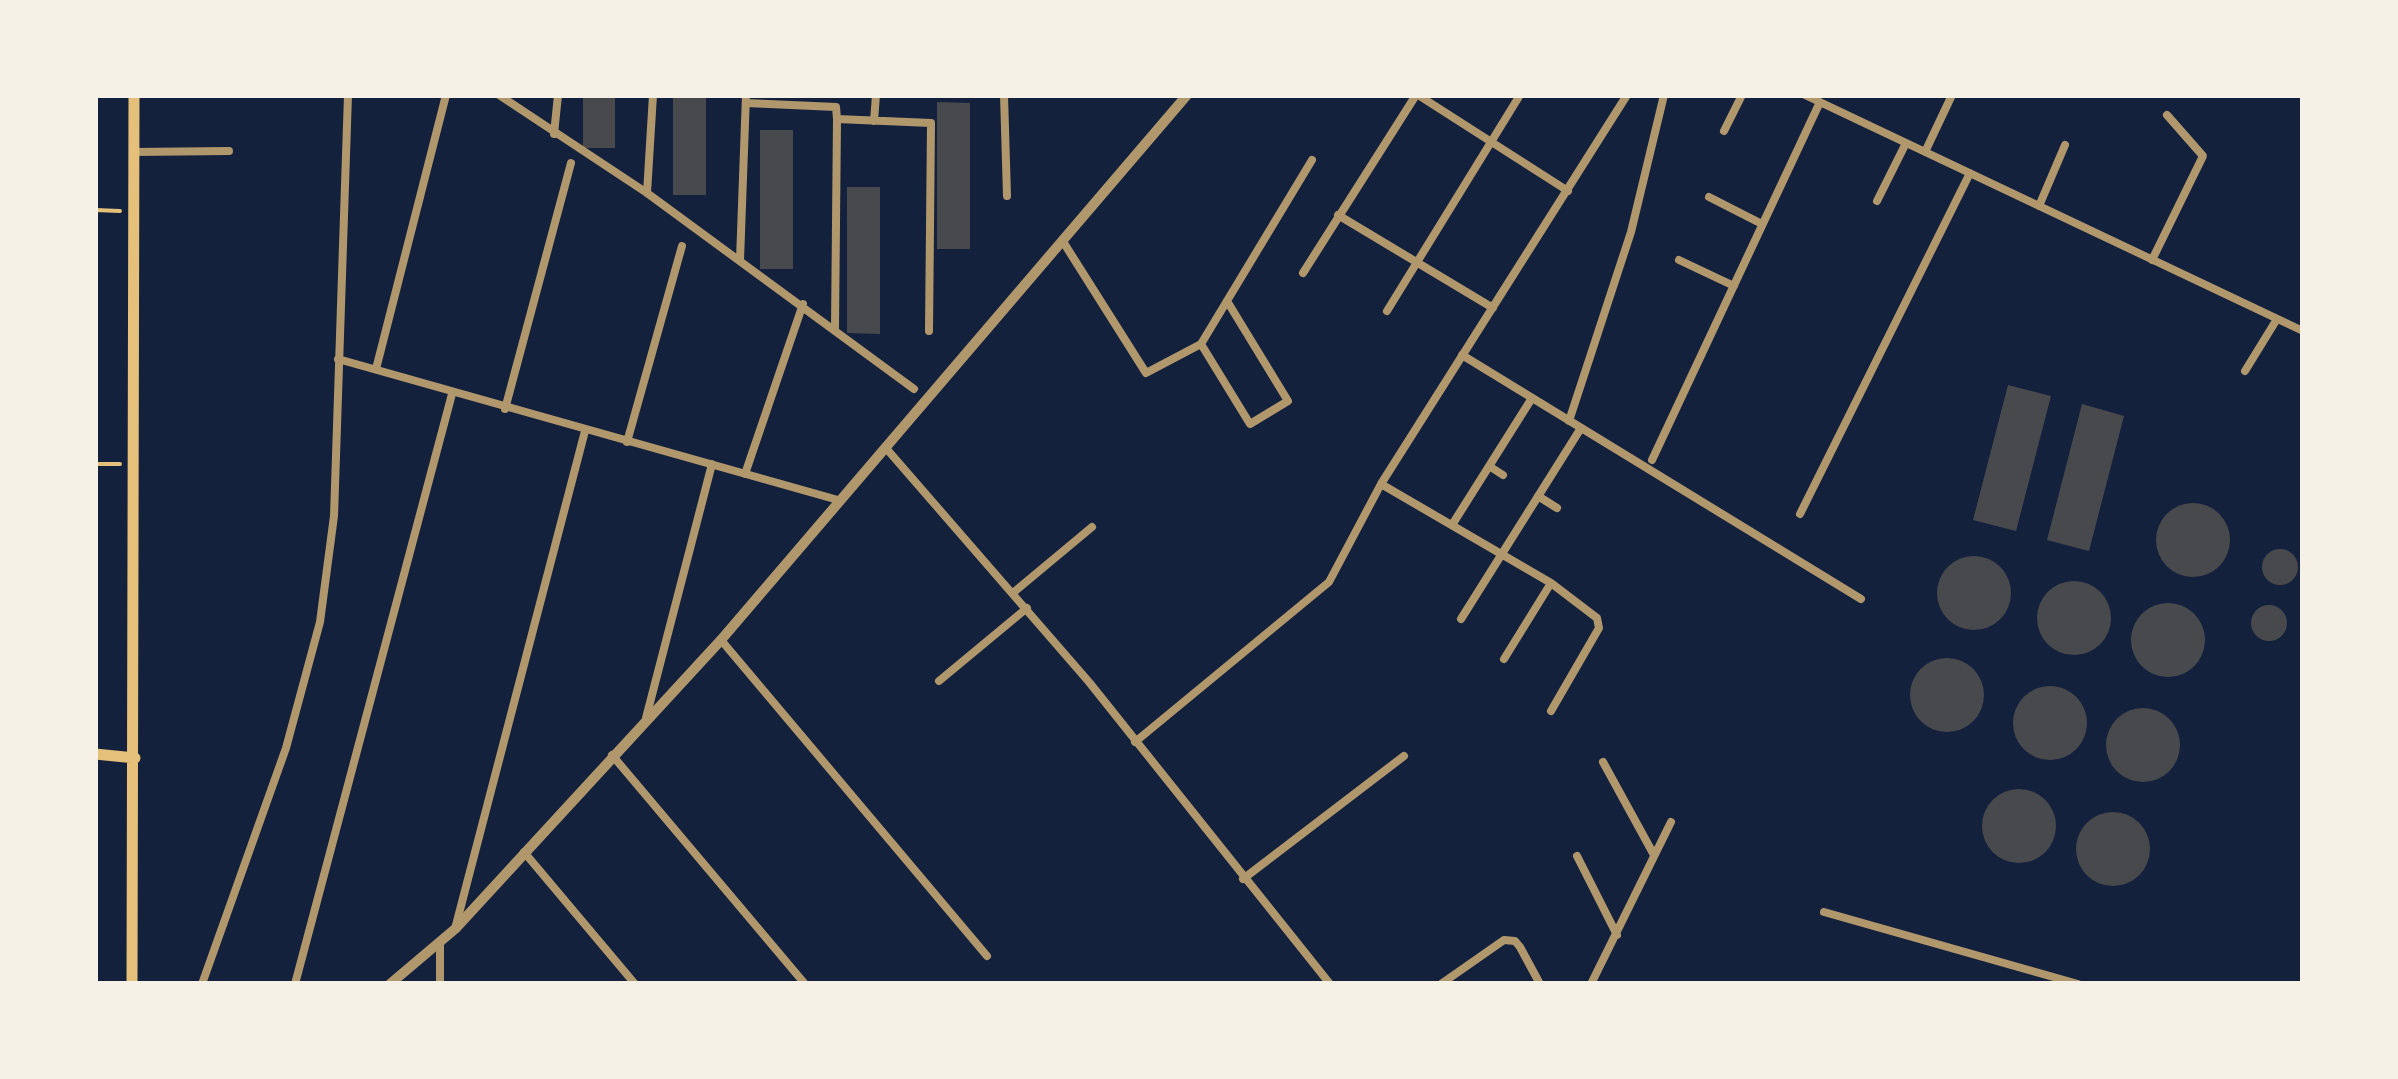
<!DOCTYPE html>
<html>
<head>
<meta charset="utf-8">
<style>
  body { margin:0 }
  #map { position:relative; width:2398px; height:1079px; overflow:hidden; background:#14213d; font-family:Rubik,sans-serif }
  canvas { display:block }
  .frame { position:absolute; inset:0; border:98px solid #f6f1e7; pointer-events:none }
</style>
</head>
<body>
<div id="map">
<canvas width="2398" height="1079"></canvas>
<div class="frame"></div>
</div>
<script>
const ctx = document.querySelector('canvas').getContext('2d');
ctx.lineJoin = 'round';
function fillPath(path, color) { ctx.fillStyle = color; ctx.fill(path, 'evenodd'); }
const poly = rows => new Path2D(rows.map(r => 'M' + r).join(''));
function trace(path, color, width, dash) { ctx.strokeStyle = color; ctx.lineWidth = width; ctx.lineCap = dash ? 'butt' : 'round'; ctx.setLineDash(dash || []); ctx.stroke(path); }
fillPath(poly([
  [583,95,615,95,615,148,583,148],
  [673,95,706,95,706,195,673,195],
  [937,102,970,103,970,249,937,249],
  [760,130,793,130,793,269,760,269],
  [847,187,880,187,880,334,847,333],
  [2008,385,2051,396,2016,531,1973,520],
  [2082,404,2124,416,2089,551,2047,540],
  '2156 540a37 37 0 1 1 74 0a37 37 0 1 1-74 0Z',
  '2262 567a18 18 0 1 1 36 0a18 18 0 1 1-36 0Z',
  '1937 593a37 37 0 1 1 74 0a37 37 0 1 1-74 0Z',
  '2037 618a37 37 0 1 1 74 0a37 37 0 1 1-74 0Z',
  '2131 640a37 37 0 1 1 74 0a37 37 0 1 1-74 0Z',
  '2251 623a18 18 0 1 1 36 0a18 18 0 1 1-36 0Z',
  '1910 695a37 37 0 1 1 74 0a37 37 0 1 1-74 0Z',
  '2013 723a37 37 0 1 1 74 0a37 37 0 1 1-74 0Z',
  '2106 745a37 37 0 1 1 74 0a37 37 0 1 1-74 0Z',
  '1982 826a37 37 0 1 1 74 0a37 37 0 1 1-74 0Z',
  '2076 849a37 37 0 1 1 74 0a37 37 0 1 1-74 0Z'
]), '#48494c');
trace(poly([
  [95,210,120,211],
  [95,464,120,464]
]), '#e5c07b', 4);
trace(poly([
  [499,95,647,193,914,389],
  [1004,95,1007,196],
  [1418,95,1568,191],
  [1805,95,2303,331],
  [746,103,836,107,837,119],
  [874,121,876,95],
  [1724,131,1742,95],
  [554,134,558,95],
  [134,152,229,151],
  [1925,152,1952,95],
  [647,193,653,95],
  [1709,197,1762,224],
  [1877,201,1906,143],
  [2039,206,2065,145],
  [1338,215,1493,308],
  [1062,240,1146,373,1201,344,1312,160],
  [740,260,746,95],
  [1679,260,1734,286],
  [2152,260,2203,156,2167,115],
  [1303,273,1416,95],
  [1387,311,1520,95],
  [835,328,837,119,931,123,929,331],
  [1201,344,1250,424,1288,401,1227,301],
  [1462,355,1861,599],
  [338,359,838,500],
  [376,369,446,95],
  [2245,371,2277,319],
  [505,409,571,163],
  [1569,421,1631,232,1664,95],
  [627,442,682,246],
  [885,447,1089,682,1330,984],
  [1652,460,1820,102],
  [1489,466,1503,475],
  [745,474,803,304],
  [1381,484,1551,583,1597,618,1599,628,1551,711],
  [1538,496,1557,508],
  [1800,514,1970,173],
  [1452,525,1532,398],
  [1014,592,1092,527],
  [1461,619,1581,428],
  [721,640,987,956],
  [1504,659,1551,583],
  [939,681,1027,608],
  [646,718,712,464],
  [1135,742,1329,582,1381,484,1627,95],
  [612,755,805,984],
  [1603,762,1654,855],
  [524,852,635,984],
  [1577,856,1617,935],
  [1243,879,1404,756],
  [1824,912,2078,984],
  [456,925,585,431],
  [440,943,440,984],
  [202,984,286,748,320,622,334,516,348,95],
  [295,984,452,394],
  [1441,984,1504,940,1515,941,1520,947,1540,984],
  [1591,984,1671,822]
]), '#b1986c', 8);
trace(poly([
  [390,984,455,929,721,640,1187,95]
]), '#b1986c', 10);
trace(poly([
  [95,754,135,758],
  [132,984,134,95]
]), '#e5c07b', 11);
</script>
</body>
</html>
